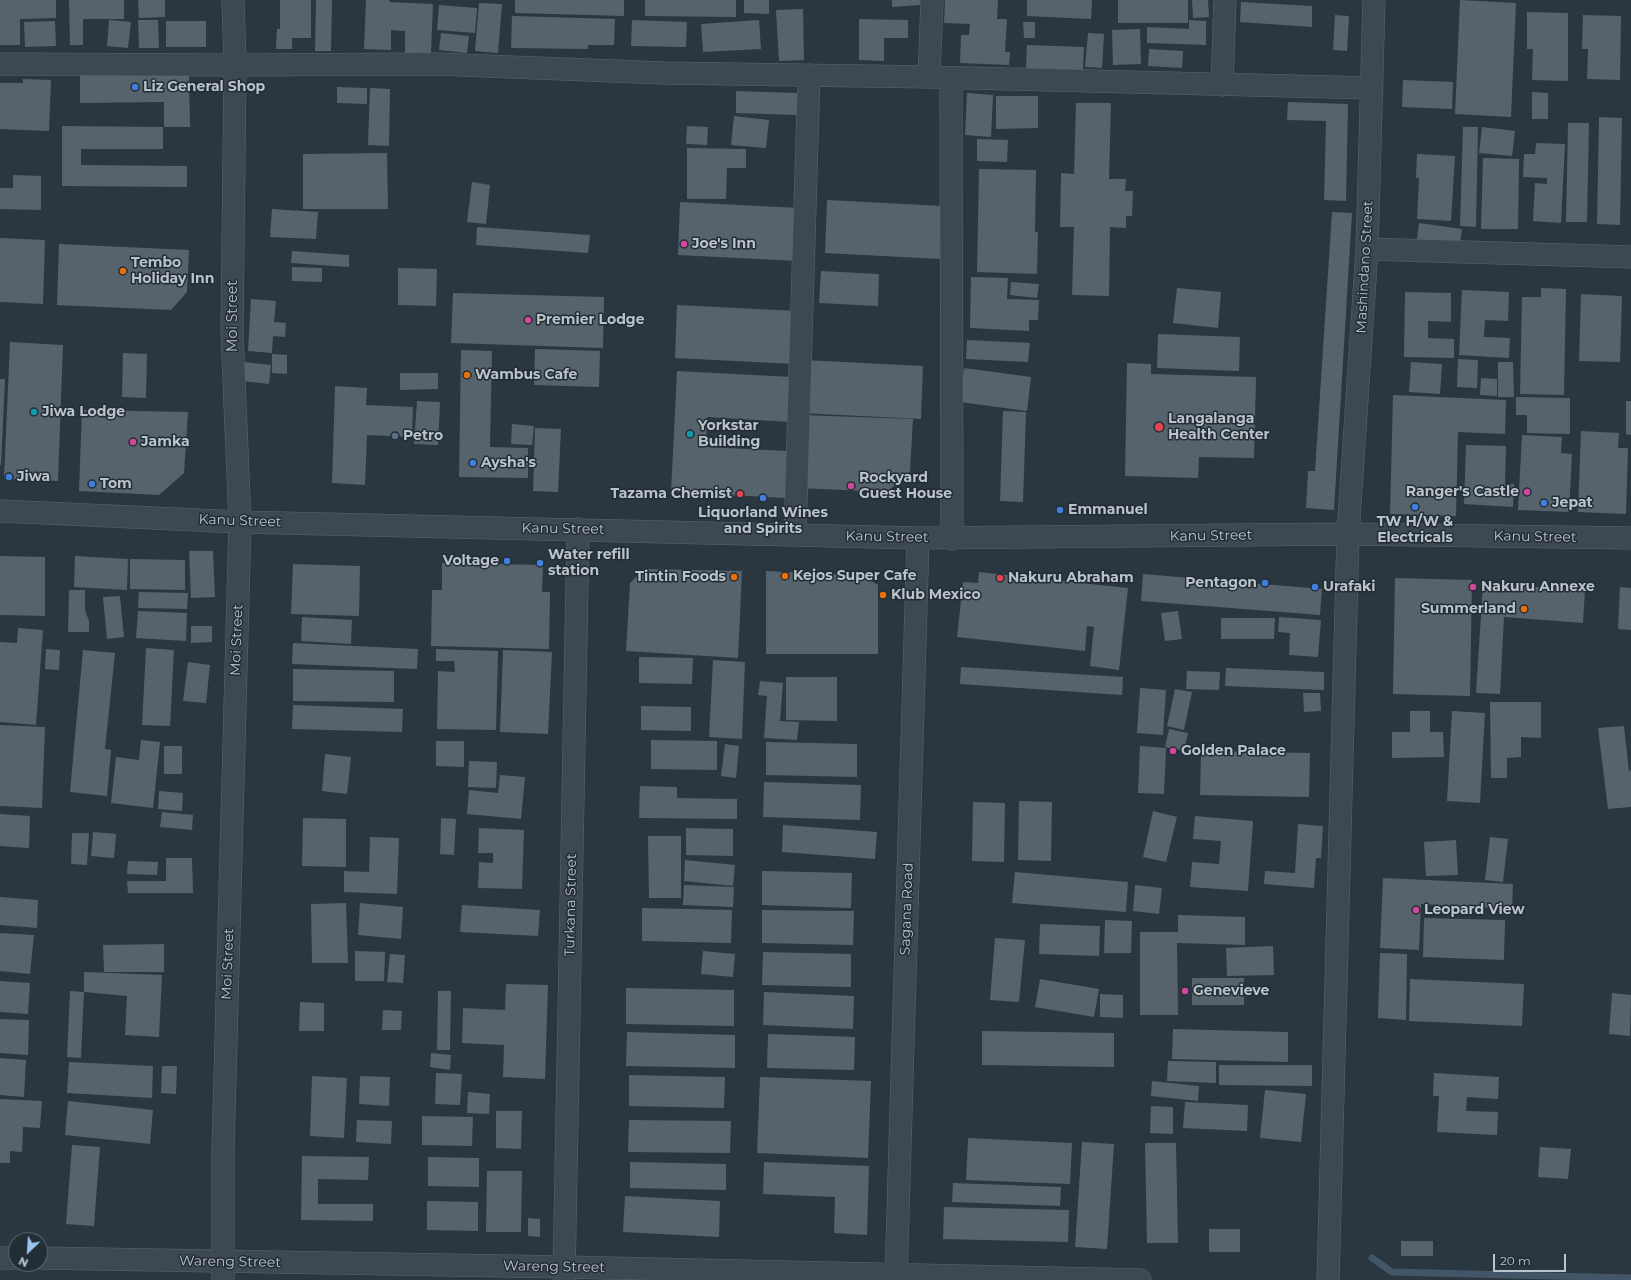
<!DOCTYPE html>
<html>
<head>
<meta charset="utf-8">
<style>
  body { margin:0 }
  #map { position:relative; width:1631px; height:1280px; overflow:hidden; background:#2a3640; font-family:Montserrat,sans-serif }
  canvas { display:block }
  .north { position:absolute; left:8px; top:1232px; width:40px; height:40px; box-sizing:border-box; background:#232d36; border:1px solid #606971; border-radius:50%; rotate:205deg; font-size:11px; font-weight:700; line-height:16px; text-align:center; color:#bbc3ca }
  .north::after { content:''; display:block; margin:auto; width:14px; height:18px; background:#9ec6ed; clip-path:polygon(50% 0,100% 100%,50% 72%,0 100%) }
  .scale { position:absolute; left:1493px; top:1254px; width:73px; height:18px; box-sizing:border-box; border:2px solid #bbc3ca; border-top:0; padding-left:5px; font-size:12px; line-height:14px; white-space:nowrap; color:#bbc3ca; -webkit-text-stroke:3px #232d36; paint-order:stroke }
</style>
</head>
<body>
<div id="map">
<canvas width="1631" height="1280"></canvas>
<div class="north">N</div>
<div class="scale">20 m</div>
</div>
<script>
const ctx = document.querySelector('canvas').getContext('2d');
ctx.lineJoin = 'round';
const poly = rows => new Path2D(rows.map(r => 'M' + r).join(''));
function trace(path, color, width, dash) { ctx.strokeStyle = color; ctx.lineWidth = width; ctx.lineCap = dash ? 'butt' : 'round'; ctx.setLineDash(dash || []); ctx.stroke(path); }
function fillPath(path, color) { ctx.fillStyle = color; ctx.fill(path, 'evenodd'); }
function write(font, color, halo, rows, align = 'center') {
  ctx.font = font + ' Montserrat,sans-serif'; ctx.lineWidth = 3; ctx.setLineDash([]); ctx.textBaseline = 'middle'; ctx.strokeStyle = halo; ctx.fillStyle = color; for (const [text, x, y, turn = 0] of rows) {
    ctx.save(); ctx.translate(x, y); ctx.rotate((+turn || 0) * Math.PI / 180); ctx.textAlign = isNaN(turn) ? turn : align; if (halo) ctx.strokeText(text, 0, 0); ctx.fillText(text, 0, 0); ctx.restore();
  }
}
trace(poly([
  [1372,1258,1392,1272,1631,1278]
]), '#425667', 7);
fillPath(poly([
  [0,0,56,0,56,18,20,19,20,45,0,45],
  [69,0,124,0,124,19,83,19,83,45,70,45],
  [138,0,165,0,165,17,139,18],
  [280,0,311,0,311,38,292,38,292,49,276,49,277,29,280,29],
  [316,0,332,0,331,51,315,51],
  [366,0,390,0,389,2,433,4,431,53,405,53,405,31,391,30,391,50,364,49],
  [515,0,624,0,624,16,515,13],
  [645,0,736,0,736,17,645,16],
  [744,0,769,0,769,14,744,13],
  [892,0,920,0,920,5,892,7],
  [945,0,998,0,997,19,1007,19,1005,52,1010,52,1009,65,960,63,961,35,969,35,970,24,944,23],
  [1027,0,1092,0,1091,19,1027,16],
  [1118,0,1188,0,1188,23,1118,23],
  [1192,0,1208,0,1209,17,1193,18],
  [1460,0,1516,3,1511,117,1455,114],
  [1241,2,1312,6,1312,27,1240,22],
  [479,3,502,4,498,53,475,51],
  [439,5,477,8,475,33,437,30],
  [803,9,804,60,779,61,776,10],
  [1527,12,1568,13,1568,81,1532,80,1533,49,1527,49],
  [1335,15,1349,16,1347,51,1333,50],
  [1583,15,1621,16,1620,80,1587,79,1588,49,1582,49],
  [512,16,615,19,614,45,588,45,588,49,511,48],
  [859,19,908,20,908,38,884,38,884,61,859,60],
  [109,20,131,22,128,48,107,46],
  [138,20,158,20,159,48,139,48],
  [632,20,687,22,686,47,631,46],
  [759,20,761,49,703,52,701,24],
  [1189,20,1206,21,1206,45,1147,43,1147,27,1189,29],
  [55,21,56,46,25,47,24,22],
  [166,21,206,21,206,47,166,47],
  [1023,22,1035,22,1035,38,1024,38],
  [1140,29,1141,64,1113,65,1112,30],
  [441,33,469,36,467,53,439,50],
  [1088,33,1104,34,1102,68,1085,67],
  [1027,45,1084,47,1083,70,1026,68],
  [1149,49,1183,51,1182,68,1148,66],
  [80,73,189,73,190,127,164,127,164,102,80,103],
  [23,79,51,80,49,131,0,129,0,83,23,83],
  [1403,80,1453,82,1452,109,1402,107],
  [337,87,367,88,367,104,337,103],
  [370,88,390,89,389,146,368,145],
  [736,91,797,93,797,115,736,113],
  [1532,92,1548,93,1548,119,1532,119],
  [967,93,993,95,991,137,965,135],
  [996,96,1038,96,1038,128,996,129],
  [1288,102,1348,104,1346,201,1324,200,1326,121,1287,120],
  [1076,103,1111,103,1109,179,1126,179,1125,191,1133,191,1132,216,1126,216,1126,228,1110,227,1109,296,1072,295,1074,227,1060,227,1061,173,1074,174],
  [734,116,769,120,766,148,731,145],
  [1599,117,1622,118,1620,225,1597,224],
  [1568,123,1589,123,1587,222,1566,222],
  [62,126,163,127,163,149,81,149,81,165,187,166,187,187,62,186],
  [687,126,708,127,707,145,686,144],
  [1463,127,1478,127,1476,227,1460,226],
  [1482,127,1515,131,1512,156,1479,153],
  [977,139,1008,140,1007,162,977,161],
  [1536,143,1565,144,1561,223,1533,221,1535,183,1547,184,1547,178,1523,177,1524,154,1535,154],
  [687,148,746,149,746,168,727,168,726,199,687,199],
  [387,153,388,209,303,209,303,154],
  [1417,154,1455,156,1451,221,1417,219,1419,178,1416,178],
  [1483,158,1519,159,1518,229,1481,229],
  [979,169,1036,170,1035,232,1038,232,1037,274,977,272],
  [13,175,41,176,41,210,0,209,0,188,13,188],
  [472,182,490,185,486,224,467,222],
  [827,200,943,206,940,259,825,253],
  [680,202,799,208,797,261,678,255],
  [272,209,318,212,316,239,270,237],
  [1332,212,1352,213,1334,510,1306,508,1308,471,1315,471],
  [1419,223,1462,229,1460,245,1417,239],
  [477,227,590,235,588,253,476,245],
  [0,238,45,240,43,304,0,302],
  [59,244,189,250,187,292,171,310,57,305],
  [292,251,349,255,349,267,291,263],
  [292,267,322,268,322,282,292,281],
  [398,268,437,269,436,306,398,305],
  [821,271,879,274,878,306,819,303],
  [971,277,1008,278,1007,299,1039,300,1038,320,1029,320,1029,331,970,328],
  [1011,282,1039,284,1037,298,1010,295],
  [1177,288,1221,292,1218,328,1173,323],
  [1541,288,1566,289,1564,395,1520,394,1522,297,1541,297],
  [1462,290,1509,292,1508,321,1485,320,1484,337,1510,338,1509,358,1459,355],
  [1405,292,1451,293,1451,322,1428,321,1428,338,1454,339,1454,358,1404,357],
  [453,293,604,297,603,348,451,343],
  [1581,294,1622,296,1620,362,1579,361],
  [251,299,276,301,274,322,286,323,285,337,273,336,272,353,248,351],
  [677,305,797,311,794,364,675,358],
  [1158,334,1240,337,1239,371,1157,368],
  [967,340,1030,343,1028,362,966,359],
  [10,342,63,345,58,481,4,479],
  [535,349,600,351,599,387,534,385],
  [461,350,492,351,490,447,528,448,528,478,459,477],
  [123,353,147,354,146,398,122,397],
  [272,354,287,355,287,374,272,373],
  [1458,359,1478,360,1477,388,1457,387],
  [803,360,923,366,921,419,801,413],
  [244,362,271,365,269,384,242,381],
  [1411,362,1442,364,1440,394,1409,392],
  [1498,362,1513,362,1514,397,1498,397],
  [1127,363,1151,364,1151,374,1256,377,1254,458,1199,457,1198,478,1125,476],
  [964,368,1031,377,1027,411,960,402],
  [677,371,792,377,790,422,707,417,706,447,787,451,785,498,671,492],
  [400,373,438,373,438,389,400,390],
  [1481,378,1497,379,1497,396,1480,395],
  [0,379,5,379,1,465,0,465],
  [335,386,367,388,366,405,413,407,412,437,367,435,365,485,332,483],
  [1393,395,1506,400,1505,434,1458,432,1456,516,1390,514],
  [1516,397,1570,398,1570,434,1527,433,1527,415,1516,415],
  [417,401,440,402,438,445,414,444],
  [1626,401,1631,401,1631,435,1626,434],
  [82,410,188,412,184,473,159,495,79,491],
  [1003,411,1026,412,1023,502,1000,501],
  [802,415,913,419,910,472,887,492,799,488],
  [512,424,534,426,532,445,511,444],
  [535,428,561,429,558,492,533,491],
  [1581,431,1619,433,1618,448,1628,448,1626,514,1578,512],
  [1522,435,1562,437,1561,453,1572,454,1569,512,1518,510],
  [1466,445,1506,446,1505,484,1514,484,1513,507,1464,504],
  [189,551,213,551,215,597,191,598],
  [0,556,45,557,45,616,0,615],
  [75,556,128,559,127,590,74,587],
  [130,559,185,560,185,590,130,589],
  [442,563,543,565,542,592,550,592,549,649,431,646,432,590,442,590],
  [293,564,360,566,359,616,291,614],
  [644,569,742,571,738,658,626,651,630,583],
  [766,571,863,576,878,585,878,654,766,654],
  [979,572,1128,588,1119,670,1090,666,1094,627,1087,626,1085,651,957,637,963,582,978,583],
  [1143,574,1322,589,1320,615,1141,601],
  [1395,578,1472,580,1470,696,1393,694],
  [1483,584,1585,590,1583,623,1504,617,1500,694,1476,693],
  [1620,587,1631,588,1631,630,1618,629],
  [69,590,85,590,85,610,89,621,89,632,68,632],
  [139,592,188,593,187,609,138,608],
  [120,596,124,637,107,639,103,597],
  [138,611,187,613,186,641,136,638],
  [1178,611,1182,639,1165,641,1161,613],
  [302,617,352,620,351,644,301,641],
  [1279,617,1321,620,1318,657,1289,655,1290,633,1278,632],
  [1221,618,1275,618,1274,639,1221,639],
  [191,626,212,626,212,642,191,643],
  [18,628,43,630,36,725,0,722,0,642,17,643],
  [293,643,418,649,417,669,292,664],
  [146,648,174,650,170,726,142,725],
  [46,649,60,650,59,670,45,669],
  [436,649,498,651,496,730,437,729,438,671,455,672,454,661,436,661],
  [83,650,115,653,105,749,111,750,107,796,70,792],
  [503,650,552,652,548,734,500,732],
  [639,657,693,658,692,684,639,683],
  [713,660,745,662,742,739,709,737],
  [188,662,210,665,206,703,183,701],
  [961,667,1123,677,1122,695,960,684],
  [1226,668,1324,672,1324,690,1225,686],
  [293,669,394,671,394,702,293,701],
  [1187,671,1220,672,1219,690,1186,689],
  [786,677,837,677,837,721,786,720],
  [760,681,783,683,780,721,799,722,797,740,764,738,767,696,758,695],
  [1140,688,1166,690,1163,735,1137,733],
  [1175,689,1192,692,1184,730,1167,726],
  [1303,693,1320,693,1321,711,1304,712],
  [1490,702,1541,702,1541,738,1521,737,1521,757,1507,758,1507,778,1491,778],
  [293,705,403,709,402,732,292,729],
  [641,706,691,707,691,731,641,730],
  [1410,711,1430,711,1430,732,1443,732,1444,757,1392,758,1392,732,1410,732],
  [1452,711,1485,713,1480,803,1447,801],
  [0,725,45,727,42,808,0,806],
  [1624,726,1629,771,1631,770,1631,807,1608,809,1598,728],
  [1169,729,1188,733,1184,751,1165,747],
  [141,740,160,742,153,808,111,803,116,757,139,760],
  [651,740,717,741,717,770,651,769],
  [436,741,464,741,464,767,436,766],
  [766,742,857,744,857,777,766,775],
  [725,744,739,746,736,778,721,776],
  [164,746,182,746,182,774,164,774],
  [1140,746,1166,748,1164,794,1138,793],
  [1201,751,1310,753,1309,797,1200,795],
  [325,754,351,757,347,794,322,791],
  [469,761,497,762,496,788,468,787],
  [500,775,525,777,521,819,467,814,469,790,498,793],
  [764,782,861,785,860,820,763,817],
  [640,786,677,787,677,798,737,799,737,819,639,818],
  [159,791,183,793,182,811,158,809],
  [1019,801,1052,802,1051,861,1018,860],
  [973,802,1005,803,1004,862,972,861],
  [1153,811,1177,817,1166,862,1143,857],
  [162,812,193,815,192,830,160,827],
  [0,814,30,816,29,848,0,846],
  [1195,816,1253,821,1248,891,1190,887,1192,862,1219,864,1221,841,1193,839],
  [303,818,346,819,346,867,302,866],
  [441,818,456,819,454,855,440,854],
  [1298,824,1323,826,1321,858,1316,858,1314,888,1264,884,1265,871,1295,873],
  [783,825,877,832,875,859,782,852],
  [479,828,524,830,522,889,478,888,479,862,493,863,493,853,478,853],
  [686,828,733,829,733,856,686,855],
  [93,832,116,834,114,858,91,856],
  [72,833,89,833,87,865,71,864],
  [648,836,681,836,681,898,649,898],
  [370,837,399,838,397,894,344,892,344,871,369,872],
  [1490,837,1508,839,1503,882,1485,880],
  [1456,840,1458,875,1426,876,1424,842],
  [166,858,192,858,193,893,128,893,127,881,166,881],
  [685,860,735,865,733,886,684,881],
  [128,861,158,862,157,875,127,874],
  [762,871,852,873,851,908,762,905],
  [1015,872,1128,882,1126,912,1012,903],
  [1383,878,1513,884,1512,909,1421,904,1419,950,1380,948],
  [684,885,734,887,733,907,683,905],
  [1135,885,1162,888,1159,914,1133,911],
  [0,897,38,900,37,928,0,925],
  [346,903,348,963,312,963,311,904],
  [360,903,403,907,401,939,358,935],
  [462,905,540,910,538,936,460,932],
  [642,908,732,910,731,943,642,941],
  [762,910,854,911,853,945,762,943],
  [1178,915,1245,917,1245,945,1177,943,1178,1015,1140,1015,1140,932,1178,932],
  [1424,918,1505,920,1504,960,1423,957],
  [1105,920,1132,921,1131,953,1104,953],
  [1040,924,1100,926,1099,956,1039,954],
  [0,933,34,935,30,974,0,971],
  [995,938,1025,940,1019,1002,990,1000],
  [164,944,164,972,104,972,103,945],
  [1273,946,1274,975,1227,976,1226,948],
  [355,951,385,952,384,981,355,981],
  [703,951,735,954,733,977,701,974],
  [763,952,851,954,851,987,762,985],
  [1380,953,1407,954,1406,1020,1378,1018],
  [390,954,405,955,403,983,387,982],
  [84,972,162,975,159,1037,125,1035,127,996,84,992],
  [1192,978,1244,978,1244,1005,1192,1005],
  [1040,979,1099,989,1094,1017,1035,1007],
  [1410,979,1524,984,1522,1026,1409,1021],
  [0,981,30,983,28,1014,0,1012],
  [506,984,548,985,545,1079,503,1077,504,1045,462,1043,463,1008,505,1010],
  [626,988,734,990,734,1026,626,1024],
  [70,991,84,992,81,1058,67,1057],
  [438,991,451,991,450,1050,437,1050],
  [764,992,854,996,853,1029,763,1025],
  [1612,993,1631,995,1630,1036,1609,1034],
  [1100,994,1123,995,1123,1018,1100,1017],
  [300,1002,324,1003,324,1031,299,1031],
  [383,1010,402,1011,401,1030,382,1030],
  [0,1019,29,1020,28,1055,0,1053],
  [1173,1029,1288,1032,1288,1062,1172,1059],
  [982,1031,1114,1033,1114,1067,982,1065],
  [627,1032,735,1035,735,1068,626,1066],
  [768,1034,855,1037,854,1070,767,1068],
  [431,1053,451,1055,450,1070,430,1067],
  [0,1058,26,1060,24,1097,0,1095],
  [1168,1061,1216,1062,1216,1083,1167,1081],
  [69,1062,153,1066,152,1098,67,1093],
  [1219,1065,1312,1065,1312,1086,1219,1085],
  [162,1066,177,1066,176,1094,161,1093],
  [436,1073,462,1074,460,1105,435,1104],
  [1434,1073,1499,1077,1498,1099,1467,1097,1466,1111,1498,1112,1497,1135,1437,1132,1439,1096,1433,1096],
  [629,1075,725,1077,724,1108,629,1106],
  [312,1076,347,1078,344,1138,310,1136],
  [360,1076,390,1077,389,1106,359,1104],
  [760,1077,871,1081,868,1158,757,1153],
  [1152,1081,1199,1086,1198,1101,1151,1096],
  [1265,1090,1306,1094,1301,1142,1260,1138],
  [468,1092,490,1094,489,1114,467,1113],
  [0,1099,42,1101,40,1128,23,1127,22,1152,10,1151,10,1163,0,1163],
  [68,1101,153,1110,150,1144,65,1135],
  [1185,1102,1248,1105,1247,1131,1183,1128],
  [1151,1106,1173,1107,1173,1134,1150,1133],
  [496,1111,522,1111,521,1149,496,1148],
  [422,1116,473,1117,472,1146,422,1145],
  [357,1120,392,1121,391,1144,356,1142],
  [629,1120,731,1121,730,1153,628,1152],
  [968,1138,1072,1143,1070,1184,966,1180],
  [1082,1142,1114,1144,1107,1249,1075,1247],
  [1145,1143,1176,1143,1178,1243,1147,1243],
  [72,1145,100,1147,94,1226,66,1224],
  [1540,1147,1571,1149,1568,1179,1538,1177],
  [302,1156,369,1157,368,1180,318,1179,318,1204,373,1204,373,1221,301,1220],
  [428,1157,479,1158,479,1187,428,1186],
  [630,1162,726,1164,726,1190,630,1188],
  [764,1162,869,1166,867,1235,834,1233,835,1197,763,1194],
  [487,1171,522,1171,521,1232,486,1232],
  [953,1183,1061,1187,1060,1206,952,1202],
  [625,1196,720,1201,719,1237,623,1232],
  [427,1201,478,1202,478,1231,427,1230],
  [944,1207,1069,1210,1068,1242,943,1239],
  [528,1218,540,1219,540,1237,528,1236],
  [1209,1229,1240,1229,1240,1252,1209,1252],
  [1401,1241,1433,1241,1433,1256,1401,1256]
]), '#56636d');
const minor = poly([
  [0,64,235,65,435,64,664,73,929,77,1372,88],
  [929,77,932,0],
  [951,78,952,539],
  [1222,85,1225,0],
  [1367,249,1631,257],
  [0,511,240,522,918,538,1348,534,1631,538],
  [795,535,809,75],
  [0,1258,16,1258],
  [40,1258,565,1267,1140,1280],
  [223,1280,223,1151,240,522,232,333,235,65,233,0],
  [564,1280,578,529],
  [896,1280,918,538],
  [1328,1280,1348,534,1367,249,1374,0]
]);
trace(minor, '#5c666e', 23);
trace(minor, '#3e4850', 22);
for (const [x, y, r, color] of [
  [135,87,4,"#3f7fe0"],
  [684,244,4,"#d1479c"],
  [123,271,4,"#e8710a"],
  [528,320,4,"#d1479c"],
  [467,375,4,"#e8710a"],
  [34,412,4,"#0f9aa8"],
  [1159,427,5,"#e0444e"],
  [690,434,4,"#0f9aa8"],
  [395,436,4,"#5c6f8a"],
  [133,442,4,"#d1479c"],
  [473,463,4,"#3f7fe0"],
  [9,477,4,"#3f7fe0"],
  [92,484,4,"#3f7fe0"],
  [851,486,4,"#d1479c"],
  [1527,492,4,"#d1479c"],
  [740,494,4,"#e0444e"],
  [763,498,4,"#3f7fe0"],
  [1544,503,4,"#3f7fe0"],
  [1415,507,4,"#3f7fe0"],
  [1060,510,4,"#3f7fe0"],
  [507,561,4,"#3f7fe0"],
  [540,563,4,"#3f7fe0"],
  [785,576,4,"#e8710a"],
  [734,577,4,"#e8710a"],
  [1000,578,4,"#e0444e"],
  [1265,583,4,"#3f7fe0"],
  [1315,587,4,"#3f7fe0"],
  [1473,587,4,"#d1479c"],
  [883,595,4,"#e8710a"],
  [1524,609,4,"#e8710a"],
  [1173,751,4,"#d1479c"],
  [1416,910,4,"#d1479c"],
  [1185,991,4,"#d1479c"]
]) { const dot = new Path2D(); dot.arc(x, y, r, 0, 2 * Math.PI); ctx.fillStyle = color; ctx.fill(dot); trace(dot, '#232d36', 1.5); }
write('bold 14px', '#bbc3ca', '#232d36', [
  ["Liz General Shop",143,87],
  ["Joe's Inn",692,244],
  ["Tembo",131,263],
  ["Holiday Inn",131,279],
  ["Premier Lodge",536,320],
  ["Wambus Cafe",475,375],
  ["Jiwa Lodge",42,412],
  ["Langalanga",1168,419],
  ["Health Center",1168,435],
  ["Yorkstar",698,426],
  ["Building",698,442],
  ["Petro",403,436],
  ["Jamka",141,442],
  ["Aysha's",481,463],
  ["Jiwa",17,477],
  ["Rockyard",859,478],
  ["Guest House",859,494],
  ["Tom",100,484],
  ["Ranger's Castle",1519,492,"right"],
  ["Tazama Chemist",732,494,"right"],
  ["Jepat",1552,503],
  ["Emmanuel",1068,510],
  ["Liquorland Wines",763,513,"center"],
  ["and Spirits",763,529,"center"],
  ["TW H/W &",1415,522,"center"],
  ["Electricals",1415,538,"center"],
  ["Water refill",548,555],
  ["station",548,571],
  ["Voltage",499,561,"right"],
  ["Kejos Super Cafe",793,576],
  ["Tintin Foods",726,577,"right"],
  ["Nakuru Abraham",1008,578],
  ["Pentagon",1257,583,"right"],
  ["Urafaki",1323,587],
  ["Nakuru Annexe",1481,587],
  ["Klub Mexico",891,595],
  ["Summerland",1516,609,"right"],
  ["Golden Palace",1181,751],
  ["Leopard View",1424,910],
  ["Genevieve",1193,991]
], 'left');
write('14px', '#bbc3ca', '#232d36', [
  ["Mashindano Street",1365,267,-87],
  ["Moi Street",233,316,-90],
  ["Kanu Street",240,521,2],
  ["Kanu Street",563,529,1],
  ["Kanu Street",1211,536,-1],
  ["Kanu Street",887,537,1],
  ["Kanu Street",1535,537,1],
  ["Moi Street",237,640,-88],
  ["Turkana Street",571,905,-89],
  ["Sagana Road",907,909,-88],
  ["Moi Street",228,964,-88],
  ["Wareng Street",230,1262,1],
  ["Wareng Street",554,1267,1]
]);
</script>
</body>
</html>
